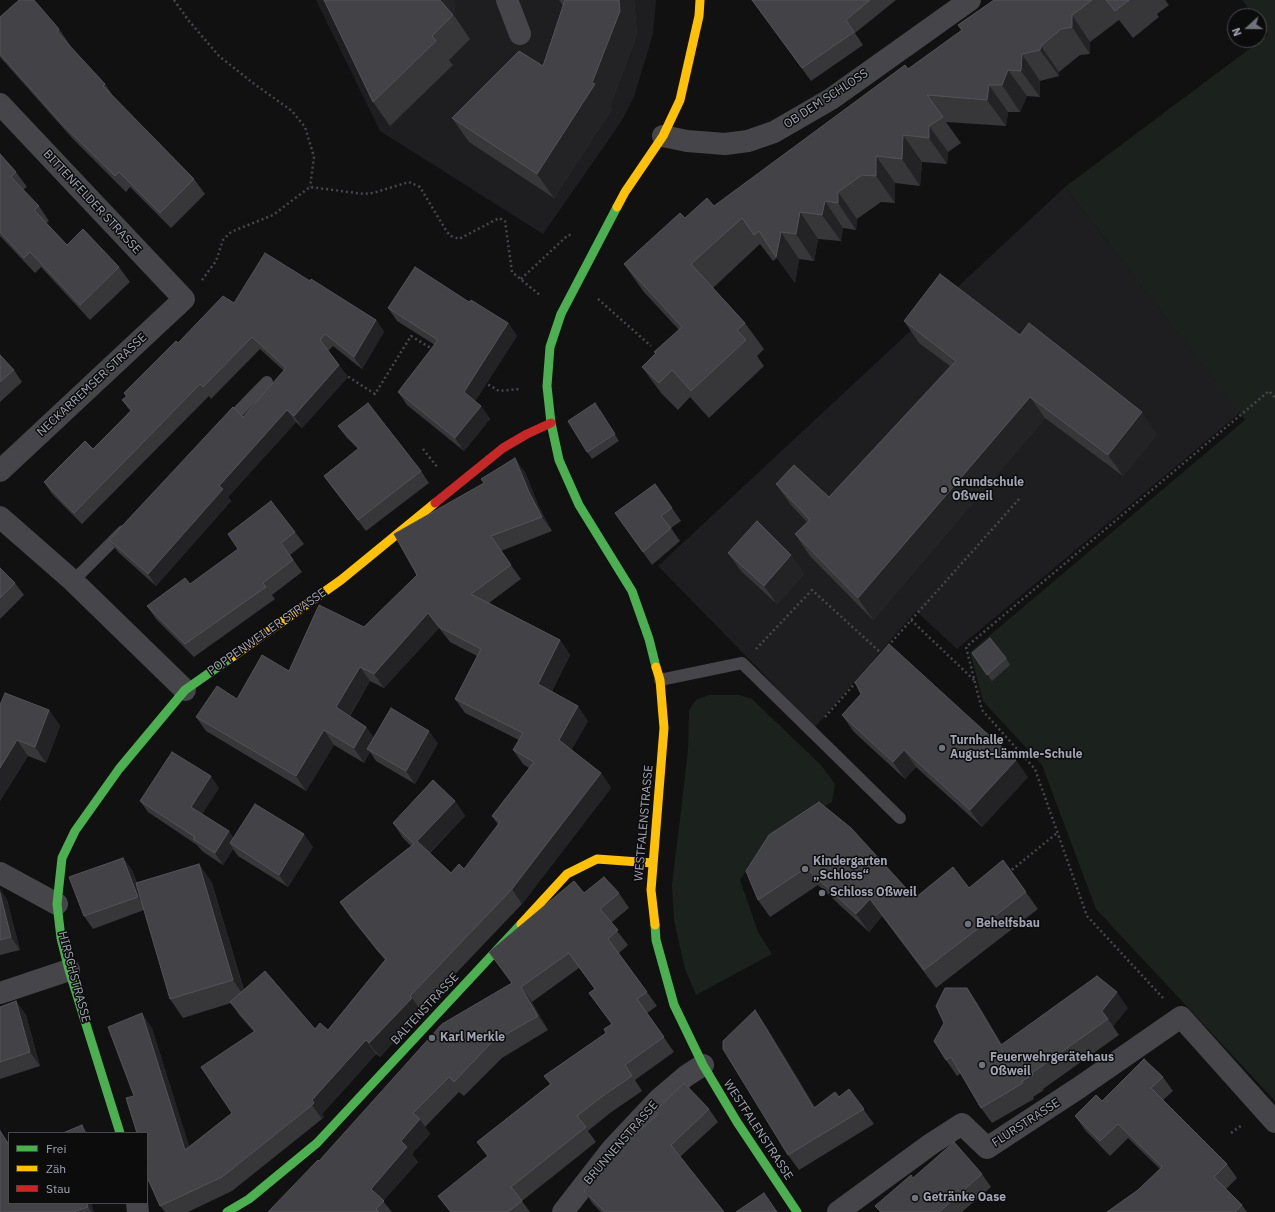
<!DOCTYPE html>
<html>
<head>
<meta charset="utf-8">
<style>
  body { margin:0 }
  #map { position:relative; width:1275px; height:1212px; overflow:hidden; background:#111112; font-family:"IBM Plex Sans",sans-serif }
  canvas { display:block }
  .legend { position:absolute; left:8px; top:1132px; width:140px; height:72px; box-sizing:border-box; background:#0c0c0d; border:1px solid #48494f; margin:0; padding:5px 7px; list-style:none; font-size:12px; color:#a2a4b3 }
  .legend li { display:flex; align-items:center; gap:8px; height:20px }
  .legend b { width:20px; border:1px solid #48494f }
  .north { position:absolute; left:1227px; top:8px; width:40px; height:40px; box-sizing:border-box; background:#0c0c0d; border:1px solid #48494f; border-radius:50%; rotate:249deg; font-size:11px; font-weight:700; line-height:16px; text-align:center; color:#a2a4b3 }
  .north::after { content:''; display:block; margin:auto; width:14px; height:18px; background:#6f717b; clip-path:polygon(50% 0,100% 100%,50% 72%,0 100%) }
</style>
</head>
<body>
<div id="map">
<canvas width="1275" height="1212"></canvas>
<ul class="legend">
<li><b style="height:5px;background:#4caf50"></b>Frei</li>
<li><b style="height:5px;background:#ffc107"></b>Zäh</li>
<li><b style="height:5px;background:#c62828"></b>Stau</li>
</ul>
<div class="north">N</div>
</div>
<script>
const ctx = document.querySelector('canvas').getContext('2d');
ctx.lineJoin = 'round';
function fillPath(path, color) { ctx.fillStyle = color; ctx.fill(path, 'evenodd'); }
const poly = rows => new Path2D(rows.map(r => 'M' + r).join(''));
function trace(path, color, width, dash) { ctx.strokeStyle = color; ctx.lineWidth = width; ctx.lineCap = dash ? 'butt' : 'round'; ctx.setLineDash(dash || []); ctx.stroke(path); }
function write(font, color, halo, rows, align = 'center') {
  ctx.font = font + ' "IBM Plex Sans",sans-serif'; ctx.lineWidth = 3; ctx.setLineDash([]); ctx.textBaseline = 'middle'; ctx.strokeStyle = halo; ctx.fillStyle = color; for (const [text, x, y, turn = 0] of rows) {
    ctx.save(); ctx.translate(x, y); ctx.rotate((+turn || 0) * Math.PI / 180); ctx.textAlign = isNaN(turn) ? turn : align; if (halo) ctx.strokeText(text, 0, 0); ctx.fillText(text, 0, 0); ctx.restore();
  }
}
fillPath(poly([
  [316,0,656,0,653,34,634,97,621,122,543,234,380,131],
  [1065,187,1240,413,957,649,916,611,815,727,658,566]
]), '#1e1e20');
fillPath(poly([
  [1242,0,1275,0,1275,1101,1096,909,1042,765,983,701,970,652,1245,420,1065,187,1268,35,1259,23,1259,16,1254,16],
  [709,695,739,695,752,699,821,765,835,784,832,802,771,837,740,880,758,932,772,954,696,995,685,969,674,920,672,885,683,794,688,749,689,710,696,700]
]), '#1b221d');
trace(poly([
  [174,0,189,21,219,56,253,83,292,111,305,127,314,157,310,187],
  [521,279,568,235,571,235],
  [202,280,216,261,223,240,231,232,273,215,310,187,364,194,373,193,409,182,420,187,447,232,451,236,459,239,499,218,505,221,512,272,541,296],
  [598,299,651,346],
  [344,374,375,394,411,336,434,350],
  [484,382,499,391,520,389],
  [423,449,438,468],
  [911,620,974,680],
  [888,646,1020,498],
  [756,649,812,590,881,653],
  [825,717,858,680],
  [1008,873,1057,833],
  [1163,998,1087,916,1035,769,982,710,966,647,1269,391,1275,398],
  [1231,1133,1242,1125]
]), '#47474c', 2.5, [2, 3]);
trace(poly([
  [227,423,267,382],
  [73,581,123,531],
  [660,680,742,663,900,818]
]), '#46464a', 12);
trace(poly([
  [507,0,520,34],
  [0,104,184,299,0,471],
  [663,136,687,141,725,144,748,141,774,132,831,99,970,0],
  [0,517,73,581,185,690],
  [0,873,57,904],
  [0,993,69,970],
  [137,1203,138,1212],
  [563,1212,612,1149,659,1099,686,1076,703,1065],
  [838,1212,931,1144,962,1124,987,1148,1080,1087,1181,1017,1275,1122]
]), '#46464a', 22);
trace(poly([
  [617,207,561,314,550,347,547,386,551,423,559,460,579,505,632,591,649,639,656,667],
  [655,925,656,940,674,1005,703,1065,737,1122,797,1212],
  [120,1133,69,970,61,938,57,904,62,858,75,831,119,769,185,690,232,657],
  [227,1212,249,1199,317,1143,521,924]
]), '#4caf50', 9);
trace(poly([
  [617,207,625,192,663,136,680,100,699,16,700,0],
  [232,657,341,580,435,503],
  [521,924,567,874,597,859,653,863],
  [655,925,651,890,664,728,660,680,656,667]
]), '#ffc107', 9);
trace(poly([
  [435,503,503,448,527,434,551,423]
]), '#c62828', 9);
fillPath(poly([
  [324,0,454,0,455,17,470,39,449,60,453,65,390,126,373,102],
  [559,0,634,0,637,35,610,106,612,109,554,198,469,142,452,118,543,66,563,6],
  [752,0,896,0,855,33,863,45,811,81],
  [994,0,1165,0,1169,5,1157,14,1159,17,1133,38,1119,20,1090,42,1090,54,1080,55,1059,72,1059,76,1040,81,1040,97,1027,96,1020,112,1008,112,1006,126,946,122,961,143,948,152,947,164,922,162,920,186,895,183,895,203,881,202,857,219,856,230,843,228,841,241,818,239,814,261,799,259,795,283,777,258,773,261,760,244,713,288,745,323,764,349,757,356,764,366,709,418,690,397,678,410,661,393,642,367,679,330,643,291,624,264,685,218,714,206,908,69,962,31,958,25],
  [0,17,59,29,70,45,69,46,105,84,115,99,194,179,205,194,171,228,130,187,126,192,72,138,0,57],
  [0,154,16,172,27,187,23,190,39,206,49,221,46,223,67,245,119,267,130,282,90,320,41,267,35,273,0,236],
  [310,281,376,320,384,332,362,369,333,346,328,351,348,377,302,428,296,422,228,497,231,501,156,586,118,552,109,540,243,417,284,371,260,349,211,399,209,396,82,524,52,494,44,482,93,449,130,411,122,400,126,397,124,393,178,343,234,303],
  [469,302,508,323,517,336,475,401,481,406,490,419,464,451,407,405,398,392,435,345,397,321,388,308],
  [904,321,1020,335,1157,434,1123,476,1045,418,873,620,810,556,795,534,807,522,791,505,776,484,829,497,950,366,919,343],
  [0,355,14,370,22,382,0,402],
  [600,410,619,441,592,459,587,452],
  [338,426,421,471,429,483,366,531,332,487,324,476,358,449,346,437],
  [525,472,539,507,552,531,501,551,521,579,489,603,560,640,570,655,552,691,588,721,571,750,601,773,611,788,522,904,421,1010,422,1012,380,1057,376,1054,322,1114,324,1117,322,1119,232,1191,188,1212,165,1212,160,1206,148,1167,134,1096,152,1028,189,1147,232,1113,254,1032,240,1016,231,1003,183,1018,170,999,144,910,93,929,84,916,123,858,132,870,137,883,199,864,212,883,244,990,315,1029,328,1030,385,960,350,917,340,902,411,846,403,838,393,823,455,801,465,816,430,853,451,873,464,869,498,825,492,816,529,768,523,764,513,750,519,740,465,713,455,699,477,656,450,642,439,628,384,688,370,681,350,716,366,727,374,738,438,743,415,784,376,761,370,752,364,763,334,745,306,791,206,731,196,717,237,699,289,671,364,627],
  [672,508,681,521,671,528,680,541,652,565,615,513],
  [295,532,304,544,290,555,302,572,272,595,275,599,194,657,156,619,147,606,190,584],
  [728,553,791,555,804,574,777,604,741,571],
  [0,568,15,583,24,595,0,619],
  [972,653,1006,658,1010,665,992,681],
  [0,705,49,710,60,726,46,763,28,756,0,801],
  [842,715,1028,777,982,827,916,767,905,779,854,732],
  [219,788,202,814,229,831,233,838,313,847,288,887,238,856,233,849,223,865,202,851,197,845,148,812,140,801],
  [769,835,915,898,969,888,1003,860,1038,909,936,988,882,916,869,932,818,885,770,917,758,900],
  [0,889,7,900,20,950,0,955],
  [584,893,619,893,629,908,611,923,628,945,619,953,657,1006,647,1013,674,1052,635,1080,642,1091,610,1113,588,1131,596,1142,522,1201,530,1212,450,1212,438,1196,488,1157,477,1142,550,1084,544,1076,606,1033,612,1024,589,993,595,989,579,968,532,1002,548,1030,502,1058,464,1096,459,1092,425,1127,430,1134,412,1154,418,1162,383,1201,392,1212,268,1212,319,1161,512,983,489,952],
  [967,988,978,1004,1002,1045,1128,1008,1113,1026,1119,1035,1043,1089,1044,1090,1033,1097,1034,1099,992,1123,981,1108,961,1073,957,1076,946,1060,944,1023],
  [16,1001,26,1015,40,1066,0,1079,0,1007],
  [766,1026,815,1107,839,1097,849,1089,874,1124,799,1170,788,1155],
  [1163,1077,1173,1091,1163,1100,1227,1164,1237,1178,1226,1189,1242,1205,1247,1212,1107,1212,1138,1190,1160,1169,1128,1138,1110,1156,1085,1130,1075,1116,1102,1101],
  [709,1109,718,1122,680,1157,724,1212,601,1212,593,1204,584,1191,657,1115,655,1111],
  [0,1130,9,1144,9,1203,91,1203,94,1212,0,1212],
  [982,1174,991,1187,962,1212,880,1212,875,1206,913,1178]
]), '#37373a');
fillPath(poly([
  [439,0,454,0,455,17,453,15],
  [619,0,634,0,637,35,610,106,612,109,554,198,537,174,592,83],
  [1072,15,1090,42,1090,54,1072,27],
  [1041,46,1059,72,1059,76,1040,50],
  [1022,54,1040,81,1040,97,1021,71],
  [1008,70,1027,96,1020,112,1002,85],
  [989,85,1008,112,1006,126,987,100],
  [929,126,948,152,947,164,929,138],
  [903,135,922,162,920,186,902,159],
  [876,156,895,183,895,203,876,176],
  [838,192,857,219,856,230,838,203],
  [825,201,843,228,841,241,822,215],
  [800,212,818,239,814,261,796,234],
  [781,232,799,259,795,283,776,257],
  [376,320,384,332,362,369,354,357],
  [508,323,517,336,473,405,464,392],
  [339,365,348,377,302,428,294,416],
  [1030,397,1045,418,873,620,858,598],
  [481,406,490,419,464,451,455,438],
  [287,410,296,422,228,497,231,501,156,586,148,574,219,486],
  [1142,412,1157,434,1123,476,1108,455],
  [515,458,525,472,539,507,552,531,542,517,529,492],
  [791,555,804,574,777,604,764,586],
  [428,613,439,628,384,688,374,674],
  [560,640,570,655,548,698,538,684],
  [360,667,370,681,346,721,336,707],
  [578,706,588,721,569,755,559,740],
  [49,710,60,726,46,763,35,747],
  [366,727,376,741,367,749,370,752,364,763,354,748],
  [324,730,334,745,306,791,296,776],
  [429,731,438,743,415,784,406,771],
  [17,740,28,756,0,801,0,768],
  [904,750,916,767,905,779,893,762],
  [1016,760,1028,777,982,827,970,810],
  [601,773,611,788,522,904,512,889],
  [211,776,219,788,199,819,191,807],
  [455,801,465,816,427,855,417,841],
  [229,831,237,843,230,843,233,849,223,865,215,853],
  [304,834,313,847,288,887,279,875],
  [123,858,132,870,146,909,138,897],
  [199,864,212,883,246,999,233,980],
  [0,889,7,900,20,950,11,937,0,893],
  [870,899,882,916,869,932,856,914],
  [521,987,532,1002,548,1030,538,1016],
  [967,988,978,1004,1012,1061,1001,1045],
  [1117,992,1128,1008,1113,1026,1102,1011],
  [412,998,422,1012,380,1057,369,1043],
  [16,1001,26,1015,40,1066,30,1052],
  [755,1010,766,1026,825,1123,814,1108],
  [142,1013,152,1028,195,1164,185,1150],
  [366,1040,376,1054,322,1114,324,1117,322,1119,312,1105,312,1100],
  [420,1119,430,1134,412,1154,418,1162,381,1203,371,1189,401,1141],
  [82,1125,88,1133,85,1133],
  [87,1203,91,1203,94,1212,92,1212,88,1207]
]), '#232325');
const building = poly([
  [19,0,34,0,59,29,57,32,105,84,103,86,194,179,160,213,119,172,115,176,61,123,0,54,0,17,19,0],
  [324,0,440,0,453,15,432,36,436,41,373,102,324,0],
  [565,0,619,0,620,11,592,83,595,84,537,174,452,118,519,51,543,66,565,0],
  [752,0,870,0,846,20,854,32,802,68,752,0],
  [994,0,1092,0,1072,15,1072,27,1061,29,1041,46,1040,50,1022,54,1021,71,1008,70,1002,85,989,85,987,100,927,95,943,117,929,126,929,138,903,135,902,159,876,156,876,176,862,175,838,192,838,203,825,201,822,215,800,212,796,234,781,232,776,257,759,231,754,235,742,218,691,264,745,323,737,330,746,340,691,391,672,370,659,383,642,367,656,353,654,352,682,327,624,264,680,213,685,218,707,198,714,206,905,65,908,69,962,30,958,25,994,0],
  [1106,0,1129,0,1115,11,1106,0],
  [0,154,16,172,11,177,39,206,34,210,67,245,83,229,119,267,80,305,30,252,24,258,0,232,0,154],
  [265,253,310,281,311,279,376,320,354,357,325,334,320,340,339,365,294,416,287,410,219,486,223,489,148,574,109,540,233,407,243,417,286,368,252,337,203,387,200,384,74,513,44,482,85,441,93,449,132,410,122,400,127,396,124,393,176,341,178,343,223,296,234,303,265,253],
  [415,267,469,302,471,300,508,323,464,392,481,406,455,438,398,392,438,340,388,308,415,267],
  [940,274,1020,335,1029,323,1142,412,1108,455,1030,397,858,598,795,534,810,520,776,484,794,465,829,497,956,361,904,321,940,274],
  [0,355,14,370,0,382,0,355],
  [368,403,421,471,358,520,324,476,359,448,338,426,368,403],
  [595,403,615,434,587,452,568,421,595,403],
  [515,458,529,492,542,517,491,536,511,565,471,594,560,640,538,684,578,706,559,740,601,773,512,889,410,996,412,998,369,1043,366,1040,312,1100,314,1103,312,1105,222,1177,160,1206,147,1177,147,1168,148,1167,147,1163,147,1133,137,1133,126,1098,134,1096,108,1027,142,1013,185,1150,232,1113,201,1067,255,1031,230,1002,265,971,315,1029,320,1023,328,1030,386,959,379,952,340,902,414,844,393,823,433,780,455,801,417,841,451,873,459,864,464,869,500,822,492,816,534,762,513,750,523,733,455,699,481,649,439,627,428,613,374,674,360,667,336,707,366,727,354,748,324,730,296,776,196,717,217,686,237,699,262,655,289,671,319,605,364,627,417,575,394,534,484,483,481,479,515,458],
  [655,484,672,508,661,516,671,528,643,552,615,513,655,484],
  [271,501,295,532,281,543,293,560,263,583,266,587,185,644,147,606,185,578,190,584,238,549,228,534,271,501],
  [757,521,791,555,764,586,728,553,757,521],
  [0,568,15,583,0,598,0,568],
  [990,638,1006,658,987,675,972,653,990,638],
  [889,644,1016,760,970,810,904,750,893,762,842,715,861,694,855,682,889,644],
  [5,693,49,710,35,747,17,740,0,768,0,705,5,693],
  [391,708,429,731,406,771,367,749,391,708],
  [172,752,211,776,191,807,229,831,215,853,193,839,195,837,140,801,172,752],
  [819,802,851,828,915,898,953,867,969,888,1003,860,1026,892,924,970,870,899,856,914,806,868,758,900,746,871,769,835,819,802],
  [255,804,304,834,279,875,230,843,255,804],
  [123,858,138,897,84,916,69,877,123,858],
  [199,864,233,980,170,999,136,883,199,864],
  [604,877,619,893,600,909,618,930,608,939,647,992,637,999,664,1037,625,1065,632,1076,600,1098,577,1116,586,1127,511,1187,522,1201,508,1212,451,1212,438,1196,488,1156,477,1142,551,1084,544,1076,606,1033,604,1029,612,1024,589,993,595,989,569,953,521,987,538,1016,491,1043,454,1082,449,1077,413,1113,420,1119,401,1141,407,1147,371,1189,384,1201,376,1209,379,1212,268,1212,318,1160,319,1161,442,1024,512,983,489,952,574,881,584,893,604,877],
  [0,893,11,937,0,940,0,893],
  [1097,976,1117,992,1102,1011,1108,1019,1032,1073,1033,1075,1022,1081,1023,1083,981,1108,951,1057,946,1060,934,1041,944,1023,936,1006,945,988,967,988,1001,1045,1097,976],
  [16,1001,30,1052,0,1062,0,1007,16,1001],
  [755,1010,814,1108,835,1092,839,1097,849,1089,864,1109,788,1155,723,1049,723,1041,755,1010],
  [1144,1059,1163,1077,1151,1088,1227,1164,1214,1177,1242,1205,1235,1212,1107,1212,1138,1190,1162,1167,1118,1124,1100,1141,1075,1116,1096,1095,1102,1101,1144,1059],
  [684,1083,709,1109,671,1145,724,1212,605,1212,584,1191,608,1159,658,1114,655,1111,684,1083],
  [82,1125,85,1133,63,1133,82,1125],
  [0,1131,9,1145,9,1203,87,1203,88,1207,73,1212,0,1212,0,1131],
  [954,1142,982,1174,939,1212,881,1212,875,1206,911,1175,913,1178,954,1142],
  [764,1193,777,1212,736,1212,764,1193]
]);
fillPath(building, '#434347');
trace(building, '#525258', 1);
for (const [x, y, r, color] of [
  [944,490,4,"#6f717b"],
  [942,748,4,"#6f717b"],
  [805,869,4,"#6f717b"],
  [822,893,4,"#6f717b"],
  [968,924,4,"#6f717b"],
  [432,1038,4,"#6f717b"],
  [982,1065,4,"#6f717b"],
  [915,1198,4,"#6f717b"]
]) { const dot = new Path2D(); dot.arc(x, y, r, 0, 2 * Math.PI); ctx.fillStyle = color; ctx.fill(dot); trace(dot, '#0c0c0d', 1.5); }
write('12px', '#a2a4b3', '#0c0c0d', [
  ["OB DEM SCHLOSS",826,99,-33],
  ["BITTENFELDER STRASSE",92,202,47],
  ["NECKARREMSER STRASSE",92,385,-43],
  ["POPPENWEILER STRASSE",267,632,-35],
  ["WESTFALENSTRASSE",644,823,-85],
  ["HIRSCHSTRASSE",74,977,75],
  ["BALTENSTRASSE",425,1009,-47],
  ["FLURSTRASSE",1026,1123,-33],
  ["WESTFALENSTRASSE",758,1130,57],
  ["BRUNNENSTRASSE",621,1143,-49]
]);
write('bold 12px', '#a2a4b3', '#0c0c0d', [
  ["Grundschule",952,483],
  ["Oßweil",952,497],
  ["Turnhalle",950,741],
  ["August-Lämmle-Schule",950,755],
  ["Kindergarten",813,862],
  ["„Schloss“",813,876],
  ["Schloss Oßweil",830,893],
  ["Behelfsbau",976,924],
  ["Karl Merkle",440,1038],
  ["Feuerwehrgerätehaus",990,1058],
  ["Oßweil",990,1072],
  ["Getränke Oase",923,1198]
], 'left');
</script>
</body>
</html>
